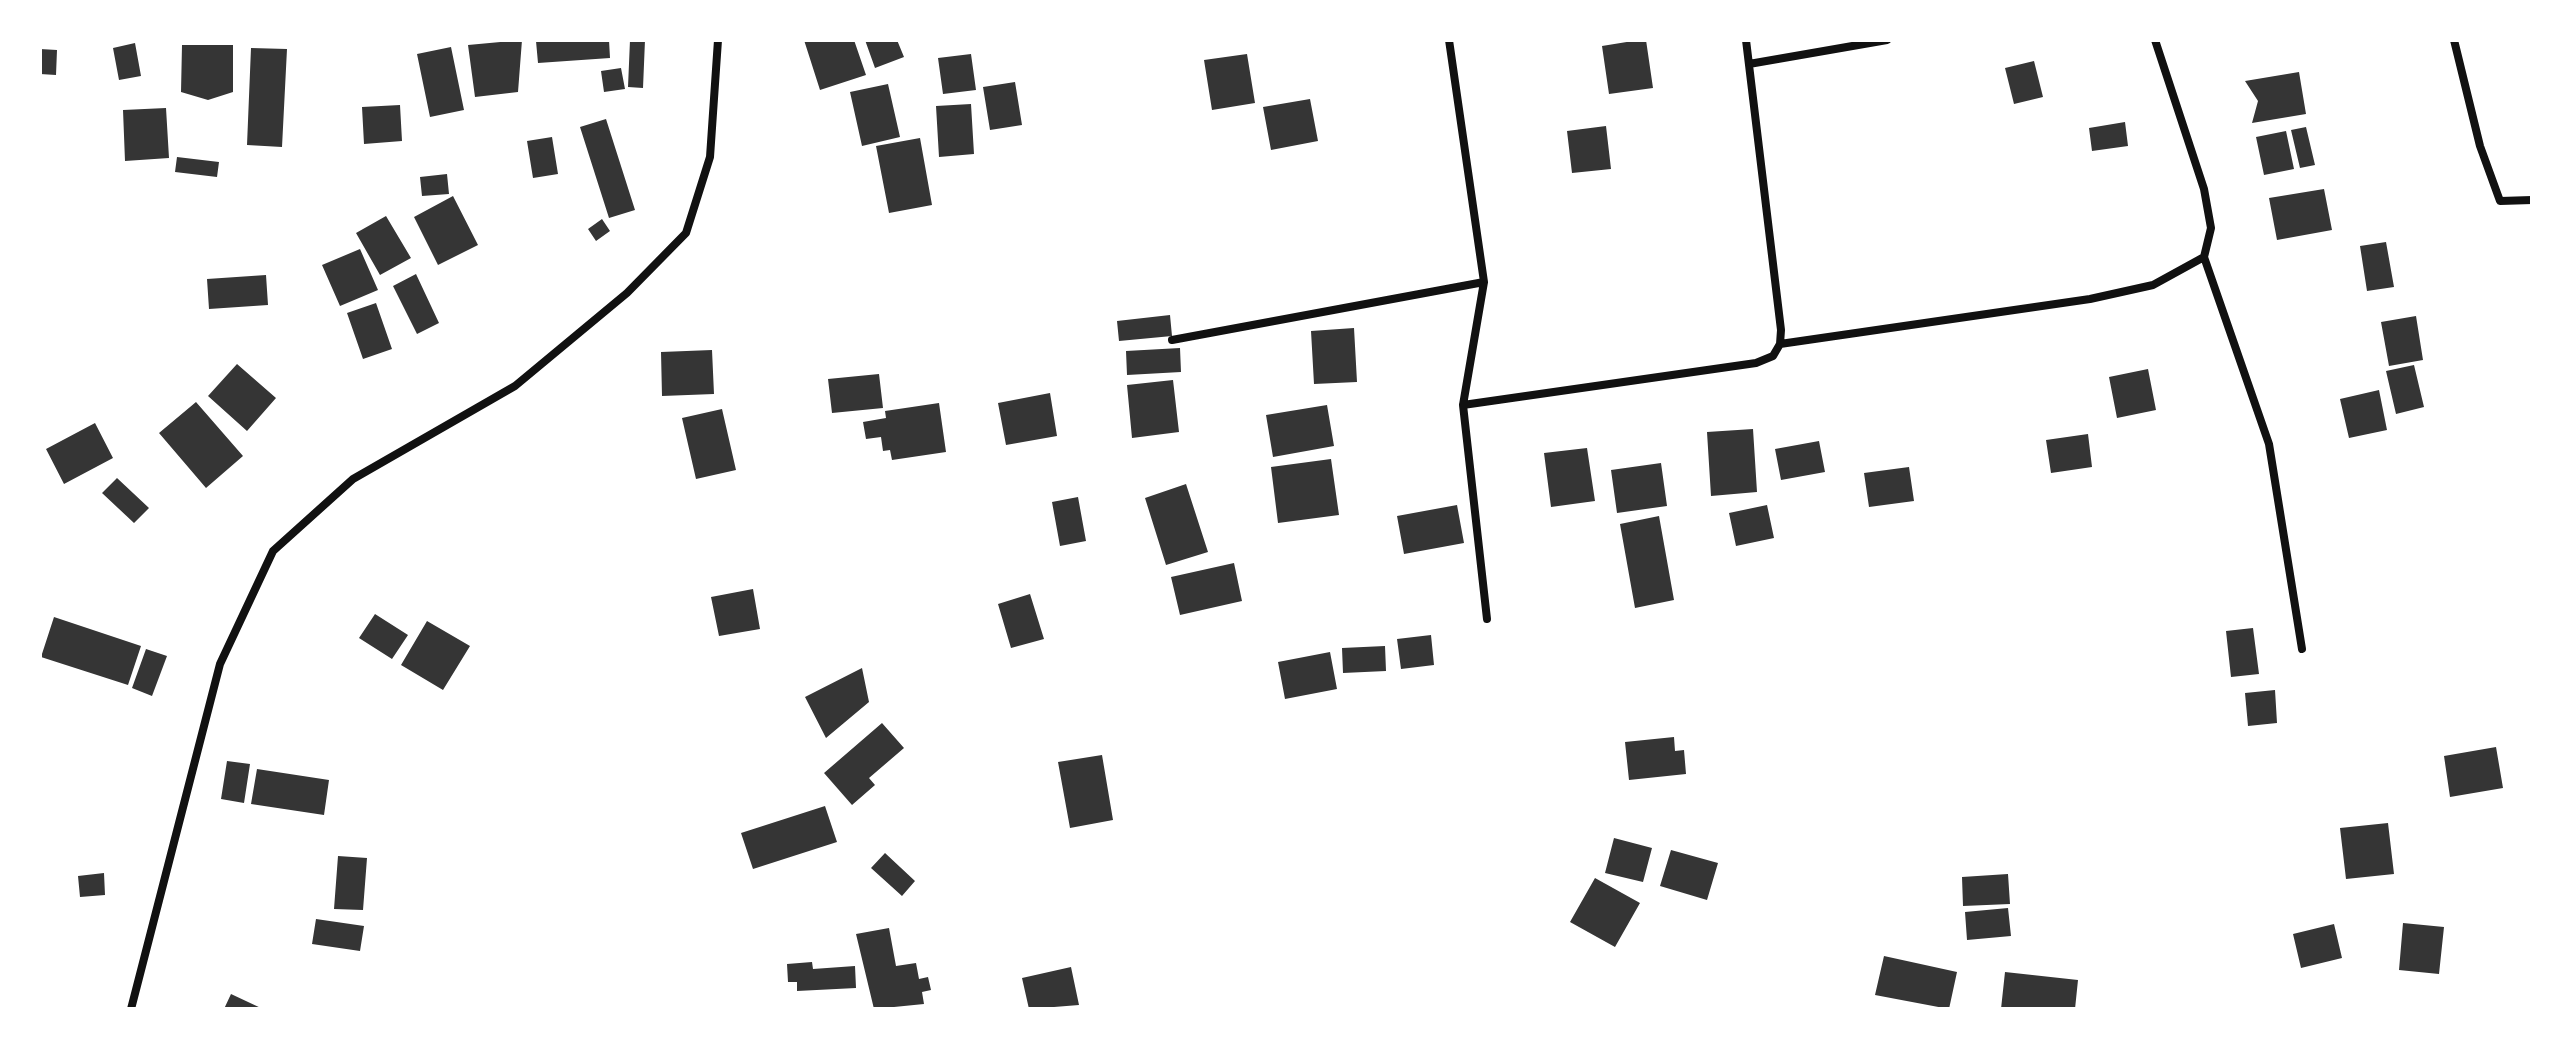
<!DOCTYPE html>
<html>
<head>
<meta charset="utf-8">
<style>
  body { margin:0 }
  #map { position:relative; width:2572px; height:1049px; overflow:hidden; background:#fff; font-family:Raleway,sans-serif }
  canvas { display:block }
  .frame { position:absolute; inset:0; border:42px solid #fff; pointer-events:none }
</style>
</head>
<body>
<div id="map">
<canvas width="2572" height="1049"></canvas>
<div class="frame"></div>
</div>
<script>
const ctx = document.querySelector('canvas').getContext('2d');
ctx.lineJoin = 'round';
function fillPath(path, color) { ctx.fillStyle = color; ctx.fill(path, 'evenodd'); }
const poly = rows => new Path2D(rows.map(r => 'M' + r).join(''));
function trace(path, color, width, dash) { ctx.strokeStyle = color; ctx.lineWidth = width; ctx.lineCap = dash ? 'butt' : 'round'; ctx.setLineDash(dash || []); ctx.stroke(path); }
fillPath(poly([
  [522,40,518,92,475,97,468,45],
  [554,40,609,40,610,58,538,63,536,41],
  [630,40,645,40,643,88,628,87],
  [804,40,854,40,866,75,820,90],
  [865,40,897,40,904,57,875,68],
  [1639,40,1646,40,1653,88,1609,94,1602,46],
  [135,43,141,76,119,80,113,48],
  [182,45,233,45,233,92,208,100,181,92],
  [451,47,464,110,430,117,417,54],
  [251,48,287,49,282,147,247,145],
  [40,49,57,50,56,75,40,74],
  [971,54,976,90,943,94,938,58],
  [1247,54,1255,103,1212,110,1204,60],
  [2034,61,2043,97,2014,104,2005,68],
  [621,68,625,89,604,92,601,71],
  [2299,72,2306,114,2252,123,2258,101,2245,81],
  [1015,82,1022,125,990,130,983,87],
  [888,84,900,137,862,146,850,92],
  [1310,99,1318,141,1271,150,1263,107],
  [971,104,974,154,939,157,936,106],
  [400,105,402,141,364,144,362,107],
  [166,108,169,158,125,161,123,110],
  [606,119,635,210,609,218,580,127],
  [2125,122,2128,146,2092,151,2089,128],
  [1606,126,1611,169,1572,173,1567,131],
  [2306,127,2315,165,2300,168,2291,130],
  [2286,131,2294,169,2264,175,2256,137],
  [552,137,558,174,533,178,527,141],
  [920,138,932,205,889,213,876,146],
  [177,157,219,162,217,177,175,172],
  [447,174,449,194,422,196,420,177],
  [2324,189,2332,230,2277,240,2269,198],
  [453,196,478,245,438,265,414,217],
  [386,216,411,258,380,275,356,233],
  [602,219,610,231,596,241,588,229],
  [2386,242,2394,287,2367,291,2360,246],
  [360,249,378,290,340,306,322,265],
  [416,274,439,323,417,334,393,286],
  [266,275,268,305,209,309,207,279],
  [376,303,392,349,363,359,347,313],
  [1170,315,1172,336,1119,341,1117,321],
  [2416,316,2423,360,2389,366,2381,322],
  [1354,328,1357,382,1314,384,1311,331],
  [1180,348,1181,372,1127,375,1126,351],
  [712,350,714,394,662,396,661,352],
  [237,364,276,398,247,431,208,396],
  [2414,365,2424,407,2396,414,2386,371],
  [2148,369,2156,410,2117,418,2109,377],
  [879,374,883,408,832,413,828,379],
  [1173,380,1179,432,1132,438,1127,385],
  [2379,390,2387,430,2349,438,2340,399],
  [1050,393,1057,436,1006,445,998,403],
  [196,402,243,456,206,488,159,433],
  [939,403,946,452,892,460,890,450,883,451,881,437,866,439,863,422,886,418,885,411],
  [1327,405,1334,446,1273,457,1266,415],
  [722,409,736,470,696,479,682,418],
  [95,423,113,458,64,484,46,449],
  [1753,429,1757,492,1711,496,1707,432],
  [2088,434,2092,467,2051,473,2046,440],
  [1819,441,1825,472,1781,480,1775,449],
  [1587,448,1595,501,1551,507,1544,453],
  [1331,459,1339,515,1278,523,1271,467],
  [1661,463,1667,506,1617,513,1611,470],
  [1909,467,1914,501,1869,507,1864,473],
  [117,478,149,508,134,523,102,493],
  [1186,484,1208,552,1166,565,1145,498],
  [1078,497,1086,541,1060,546,1052,502],
  [1457,505,1464,543,1404,554,1397,516],
  [1767,505,1774,538,1736,546,1729,513],
  [1659,516,1674,600,1635,608,1620,524],
  [1234,563,1242,601,1180,615,1171,577],
  [753,589,760,629,719,636,711,597],
  [1030,594,1044,639,1011,648,998,604],
  [375,614,408,635,392,659,359,638],
  [54,617,141,646,128,685,41,657],
  [427,621,470,646,443,690,401,665],
  [2253,628,2259,674,2231,677,2226,631],
  [1431,635,1434,665,1401,669,1397,639],
  [1385,646,1386,671,1343,673,1342,648],
  [146,649,167,656,152,696,132,688],
  [1330,652,1337,689,1285,699,1278,662],
  [862,668,869,702,826,738,805,697],
  [2275,690,2277,723,2248,726,2245,693],
  [882,723,904,748,869,778,875,785,852,805,824,773],
  [1674,737,1675,751,1684,750,1686,774,1629,780,1625,742],
  [2496,747,2503,788,2450,797,2444,756],
  [1102,755,1113,820,1070,828,1058,762],
  [227,761,250,764,244,803,221,799],
  [257,769,329,780,324,815,251,804],
  [825,806,837,842,753,869,741,833],
  [2388,823,2394,874,2346,879,2340,828],
  [1614,838,1652,848,1643,882,1605,873],
  [1671,850,1718,863,1707,900,1660,886],
  [885,853,915,881,902,896,871,868],
  [338,856,367,858,363,910,334,909],
  [104,873,105,895,80,897,78,876],
  [2008,874,2010,904,1963,906,1962,877],
  [1595,878,1640,903,1615,947,1570,922],
  [2008,908,2011,936,1967,940,1965,912],
  [316,919,364,926,360,951,312,944],
  [2403,923,2444,927,2439,974,2399,970],
  [2334,924,2342,958,2301,968,2293,934],
  [889,928,896,966,916,963,919,979,928,977,931,990,922,992,924,1004,874,1009,856,934],
  [1884,956,1957,972,1949,1009,1875,995],
  [812,962,813,969,855,966,856,988,797,991,797,982,788,982,787,964],
  [1071,967,1079,1005,1029,1009,1022,978],
  [2005,972,2078,980,2075,1009,2001,1009],
  [231,994,263,1009,224,1009]
]), '#353535');
trace(poly([
  [1449,40,1484,282,1463,405,1487,619],
  [2454,40,2480,146,2500,201,2532,200],
  [1749,64,1887,40],
  [2204,257,2269,444,2302,649],
  [1172,340,1484,282],
  [1780,344,2090,299,2153,285,2204,257,2211,228,2204,189,2155,40],
  [1463,405,1756,363,1773,356,1780,344,1781,330,1746,40],
  [131,1009,220,664,273,551,353,479,515,386,627,293,686,233,710,157,718,40]
]), '#111', 8);
</script>
</body>
</html>
